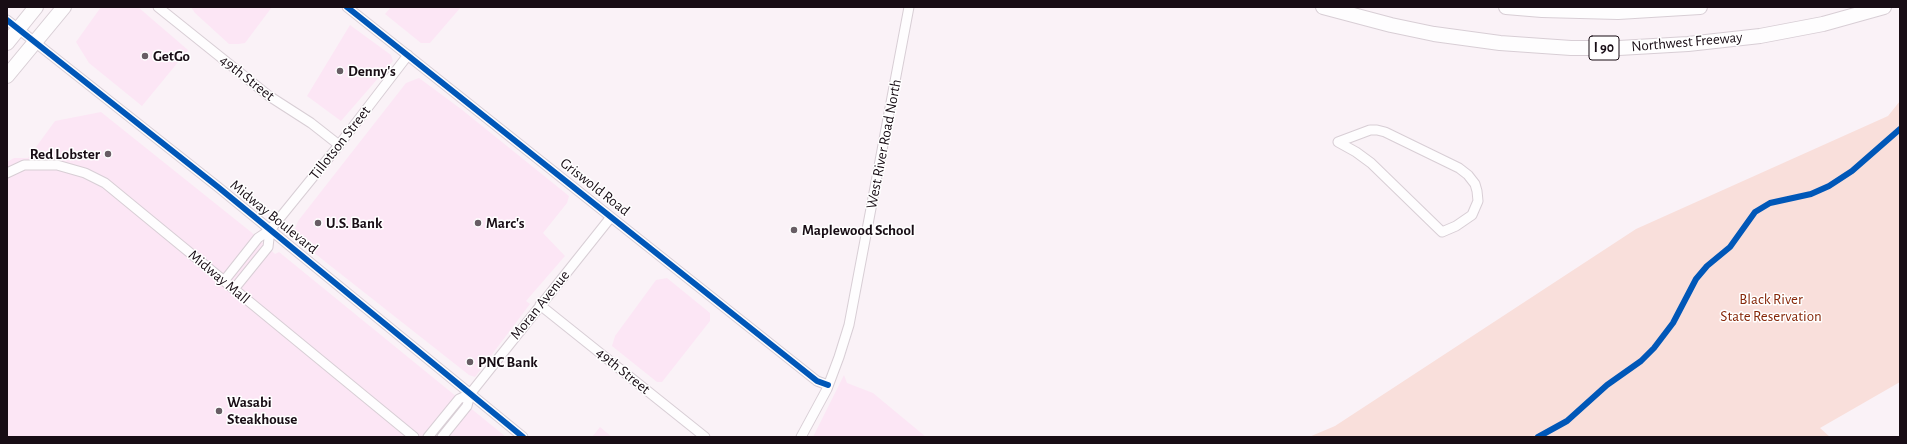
<!DOCTYPE html>
<html>
<head>
<meta charset="utf-8">
<style>
  body { margin:0 }
  #map { position:relative; width:1907px; height:444px; overflow:hidden; background:#faf2f7; font-family:"Alegreya Sans",sans-serif }
  canvas { display:block }
  .frame { position:absolute; inset:0; border:8px solid #180d15; pointer-events:none }
</style>
</head>
<body>
<div id="map">
<canvas width="1907" height="444"></canvas>
<div class="frame"></div>
</div>
<script>
const ctx = document.querySelector('canvas').getContext('2d');
ctx.lineJoin = 'round';
function fillPath(path, color) { ctx.fillStyle = color; ctx.fill(path, 'evenodd'); }
const poly = rows => new Path2D(rows.map(r => 'M' + r).join(''));
function trace(path, color, width, dash) { ctx.strokeStyle = color; ctx.lineWidth = width; ctx.lineCap = dash ? 'butt' : 'round'; ctx.setLineDash(dash || []); ctx.stroke(path); }
function write(font, color, halo, rows, align = 'center') {
  ctx.font = font + ' "Alegreya Sans",sans-serif'; ctx.lineWidth = 3; ctx.setLineDash([]); ctx.textBaseline = 'middle'; ctx.strokeStyle = halo; ctx.fillStyle = color; for (const [text, x, y, turn = 0] of rows) {
    ctx.save(); ctx.translate(x, y); ctx.rotate((+turn || 0) * Math.PI / 180); ctx.textAlign = isNaN(turn) ? turn : align; if (halo) ctx.strokeText(text, 0, 0); ctx.fillText(text, 0, 0); ctx.restore();
  }
}
fillPath(poly([
  [101,7,138,7,188,50,142,106,89,63,76,42],
  [191,7,272,7,245,43,238,44,229,44,195,13],
  [391,7,461,7,430,43,421,43,385,14],
  [350,25,391,55,393,61,341,121,307,96],
  [419,78,461,109,569,196,567,203,543,233,565,256,526,301,530,304,475,377,469,375,299,241,294,232,298,221,406,83],
  [101,112,251,232,275,254,279,252,506,437,7,437,7,162,14,158,28,158,55,121],
  [667,278,710,313,710,321,662,382,657,382,612,346,615,336,656,280],
  [844,375,847,383,873,393,926,437,813,437],
  [600,427,612,437,592,437]
]), '#fce6f5');
fillPath(poly([
  [1900,101,1900,382,1820,428,1830,437,1309,437,1335,426,1636,229,1888,116]
]), '#f9dfdb');
const minor = poly([
  [158,7,269,96,311,123,339,145],
  [347,7,817,381,828,385],
  [7,20,218,187,523,437],
  [1370,130,1377,130,1385,132,1459,168,1468,175,1475,184,1477,191,1478,201,1472,215,1456,226,1442,232,1371,163,1356,152,1338,142,1370,130],
  [7,173,24,165,57,165,85,173,105,183,414,437],
  [224,281,258,238,270,230,339,145,408,55],
  [234,289,268,247,270,230],
  [540,305,705,437],
  [428,437,459,399,470,394,611,217],
  [442,437,467,406,470,394],
  [801,437,827,389,839,357,849,325,909,7]
]);
const highway = poly([
  [1323,7,1391,25,1434,34,1500,43,1571,48,1619,48,1688,44,1760,36,1823,24,1884,7],
  [1506,7,1542,10,1618,12,1700,7],
  [7,43,36,7],
  [7,76,64,7]
]);
trace(minor, '#d8ced5', 11);
trace(highway, '#d8ced5', 16);
trace(minor, '#fefdfe', 9);
trace(highway, '#fefdfe', 14);
trace(poly([
  [347,7,817,381,828,385],
  [7,20,218,187,523,437],
  [1538,437,1567,421,1607,385,1641,361,1654,348,1673,323,1696,279,1707,266,1730,247,1755,212,1770,203,1811,194,1829,186,1852,171,1900,129]
]), '#0057b8', 6);
for (const [x, y, r, color] of [
  [145,56,4,"#675d64"],
  [340,71,4,"#675d64"],
  [108,154,4,"#675d64"],
  [318,223,4,"#675d64"],
  [478,223,4,"#675d64"],
  [794,230,4,"#675d64"],
  [470,362,4,"#675d64"],
  [219,411,4,"#675d64"]
]) { const dot = new Path2D(); dot.arc(x, y, r, 0, 2 * Math.PI); ctx.fillStyle = color; ctx.fill(dot); trace(dot, '#fff', 1.5); }
for (const [x, y, w] of [
  [1604,48,30]
]) { const box = new Path2D(); box.roundRect(x - w / 2, y - 12, w, 24, 3); ctx.fillStyle = '#fff'; ctx.fill(box); trace(box, '#180d15', 1); }
write('bold 14px', '#180d15', null, [
  ["I 90",1604,48]
]);
write('15px', '#180d15', '#fff', [
  ["Northwest Freeway",1687,42,-5],
  ["49th Street",247,78,38],
  ["Tillotson Street",340,143,-52],
  ["West River Road North",884,144,-79],
  ["Griswold Road",595,187,38],
  ["Midway Boulevard",274,217,39],
  ["Midway Mall",219,277,40],
  ["Moran Avenue",540,305,-51],
  ["49th Street",623,371,39]
]);
write('bold 15px', '#180d15', '#fff', [
  ["GetGo",153,56],
  ["Denny's",348,71],
  ["Red Lobster",100,154,"right"],
  ["U.S. Bank",326,223],
  ["Marc's",486,223],
  ["Maplewood School",802,230],
  ["PNC Bank",478,362],
  ["Wasabi",227,402],
  ["Steakhouse",227,419]
], 'left');
write('15px', '#862709', '#fff', [
  ["Black River",1771,299],
  ["State Reservation",1771,316]
]);
</script>
</body>
</html>
